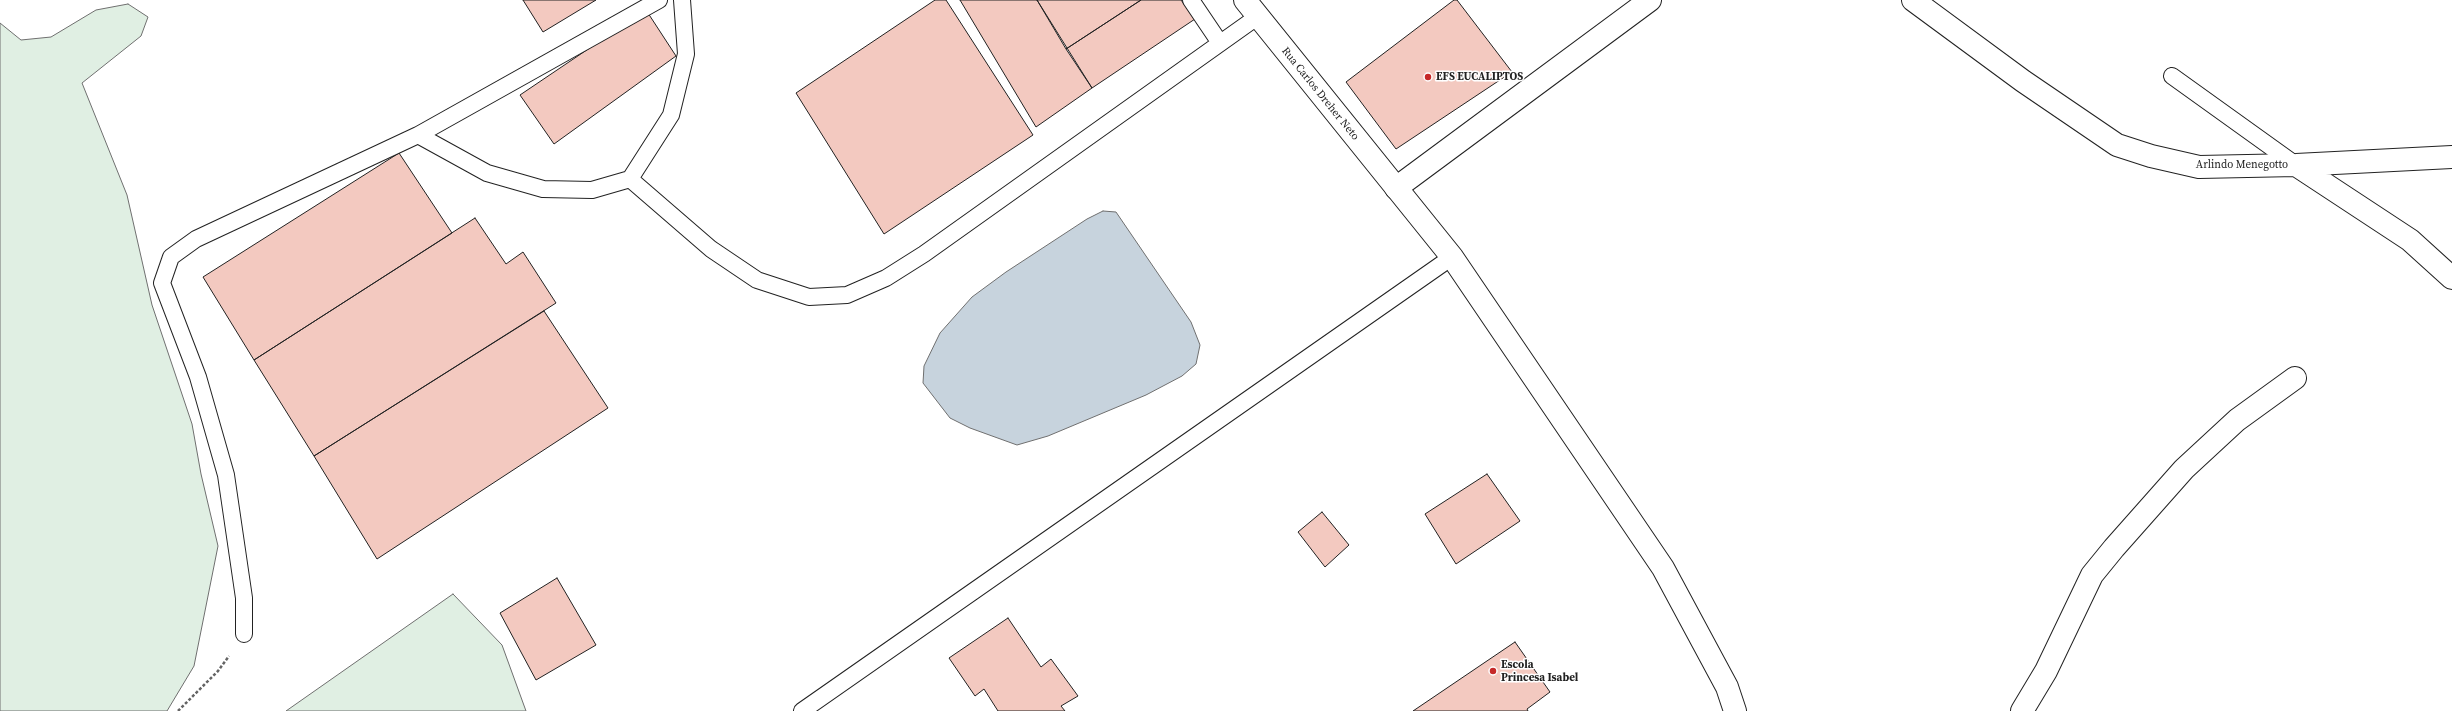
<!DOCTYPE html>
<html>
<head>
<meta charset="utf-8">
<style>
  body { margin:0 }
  canvas { display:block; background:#fff }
</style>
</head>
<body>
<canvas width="2452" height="711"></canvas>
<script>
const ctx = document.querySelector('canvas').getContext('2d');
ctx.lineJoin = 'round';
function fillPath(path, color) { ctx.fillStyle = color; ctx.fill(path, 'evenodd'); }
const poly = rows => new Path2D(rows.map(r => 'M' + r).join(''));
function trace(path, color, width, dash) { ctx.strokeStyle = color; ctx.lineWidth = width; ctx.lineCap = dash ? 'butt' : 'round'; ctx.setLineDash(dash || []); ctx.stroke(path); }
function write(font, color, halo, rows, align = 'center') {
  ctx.font = font + ' "Source Serif 4",serif'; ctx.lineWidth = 3; ctx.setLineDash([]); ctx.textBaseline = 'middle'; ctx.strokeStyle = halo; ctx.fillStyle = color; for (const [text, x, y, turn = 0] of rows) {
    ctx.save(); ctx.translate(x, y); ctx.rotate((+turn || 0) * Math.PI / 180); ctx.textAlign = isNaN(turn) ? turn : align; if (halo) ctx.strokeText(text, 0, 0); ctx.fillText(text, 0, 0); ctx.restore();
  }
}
const green = poly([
  [128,4,148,17,141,36,82,83,127,195,152,305,192,424,201,474,218,546,194,666,167,711,0,711,0,23,21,40,51,37,96,10,128,4],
  [453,594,502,645,526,711,286,711,453,594]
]);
fillPath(green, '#e0efe3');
trace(green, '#6f6f6f', 1);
const water = poly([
  [1103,211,1116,212,1191,322,1200,345,1196,364,1182,376,1146,395,1048,436,1017,445,970,428,950,418,923,383,924,366,940,333,972,297,1006,272,1087,219,1103,211]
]);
fillPath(water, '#c7d3dd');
trace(water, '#6f6f6f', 1);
const building = poly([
  [523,0,596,0,543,32,523,0],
  [935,0,946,0,1033,135,884,234,796,93,935,0],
  [960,0,1037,0,1092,88,1036,127,960,0],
  [1037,0,1141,0,1066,49,1037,0],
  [1141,0,1181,0,1195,19,1092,88,1066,49,1141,0],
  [1454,0,1457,0,1512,72,1396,149,1346,82,1454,0],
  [646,10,676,56,554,144,520,95,646,10],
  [399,153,452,233,254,360,203,277,399,153],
  [475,218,506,264,523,252,556,303,314,456,254,360,475,218],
  [544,311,608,408,377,559,314,456,544,311],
  [1487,474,1520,521,1456,564,1425,514,1487,474],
  [1322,512,1349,545,1325,567,1298,532,1322,512],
  [557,578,596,645,536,680,500,613,557,578],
  [1008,618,1041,667,1051,659,1078,696,1061,706,1065,711,998,711,984,689,975,696,949,658,1008,618],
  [1515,642,1550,692,1527,709,1528,711,1413,711,1515,642]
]);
fillPath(building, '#f3c9c0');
trace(building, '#222', 1);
const lane = poly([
  [1191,0,1220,43],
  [2172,76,2296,165],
  [418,135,659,0],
  [630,179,711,249,757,280,809,297,847,295,886,278,924,254,1257,17],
  [244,634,244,598,226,475,198,377,162,283,171,257,196,239,418,135,487,173,543,189,592,190,630,179,671,115,686,54,682,0],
  [802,711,1452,257]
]);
const street = poly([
  [1913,0,2023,81,2117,145,2151,156,2199,167,2296,165,2452,157],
  [2296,165,2410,240,2452,278],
  [1396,188,1650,0],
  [2022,711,2046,671,2092,575,2114,548,2184,469,2237,420,2295,378]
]);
const secondary = poly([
  [1245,0,1452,257,1663,568,1727,687,1735,711]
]);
trace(lane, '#222', 18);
trace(street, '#222', 24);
trace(secondary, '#222', 24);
trace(poly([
  [178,711,218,671,229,656]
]), '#646464', 2.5, [3, 2]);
trace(lane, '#fff', 16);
trace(street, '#fff', 22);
trace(secondary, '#fff', 22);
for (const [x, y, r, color] of [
  [1428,77,4,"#c62828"],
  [1493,671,4,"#c62828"]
]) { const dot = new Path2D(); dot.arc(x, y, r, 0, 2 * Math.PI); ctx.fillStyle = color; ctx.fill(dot); trace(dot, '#fff', 1.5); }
write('bold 11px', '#222', '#fff', [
  ["EFS EUCALIPTOS",1436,77],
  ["Escola",1501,665],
  ["Princesa Isabel",1501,678]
], 'left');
write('11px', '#222', '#fff', [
  ["Rua Carlos Dreher Neto",1320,94,51],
  ["Arlindo Menegotto",2242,165]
]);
</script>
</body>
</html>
